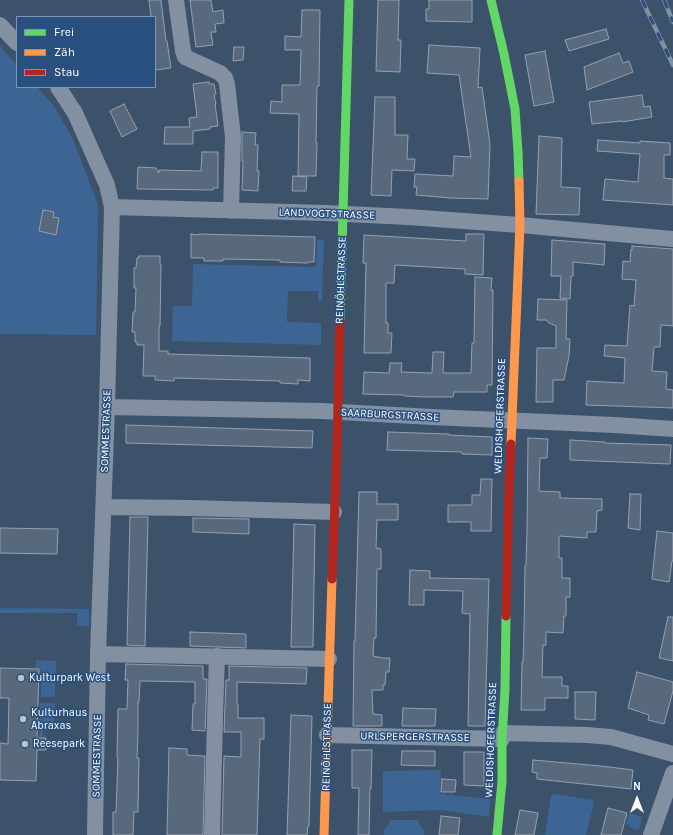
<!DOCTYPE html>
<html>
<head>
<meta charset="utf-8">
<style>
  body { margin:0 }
  #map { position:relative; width:673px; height:835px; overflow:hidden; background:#3c516a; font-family:Karla,sans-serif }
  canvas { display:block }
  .legend { position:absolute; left:16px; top:16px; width:140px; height:72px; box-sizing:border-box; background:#284f7e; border:1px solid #7e95b2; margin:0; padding:5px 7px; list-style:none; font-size:12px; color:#fff }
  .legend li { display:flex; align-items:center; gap:8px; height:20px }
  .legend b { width:20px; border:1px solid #7e95b2 }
  .north { position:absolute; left:617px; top:779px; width:40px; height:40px; -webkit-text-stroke:3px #284f7e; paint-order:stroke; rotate:0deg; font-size:11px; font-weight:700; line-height:16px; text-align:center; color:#fff }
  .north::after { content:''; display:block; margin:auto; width:14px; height:18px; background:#fff; clip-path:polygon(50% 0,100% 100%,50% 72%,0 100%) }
</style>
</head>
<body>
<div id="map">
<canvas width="673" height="835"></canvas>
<ul class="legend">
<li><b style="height:5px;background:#63d668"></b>Frei</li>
<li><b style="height:5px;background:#ff974d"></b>Zäh</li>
<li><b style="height:5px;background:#b3261e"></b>Stau</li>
</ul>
<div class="north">N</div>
</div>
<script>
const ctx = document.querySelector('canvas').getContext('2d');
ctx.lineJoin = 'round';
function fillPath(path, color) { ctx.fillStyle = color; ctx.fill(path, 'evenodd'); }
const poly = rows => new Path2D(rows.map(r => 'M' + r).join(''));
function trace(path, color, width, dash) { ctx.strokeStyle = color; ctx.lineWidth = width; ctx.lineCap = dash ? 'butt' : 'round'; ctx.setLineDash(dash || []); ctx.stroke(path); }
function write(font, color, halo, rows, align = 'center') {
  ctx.font = font + ' Karla,sans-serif'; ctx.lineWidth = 3; ctx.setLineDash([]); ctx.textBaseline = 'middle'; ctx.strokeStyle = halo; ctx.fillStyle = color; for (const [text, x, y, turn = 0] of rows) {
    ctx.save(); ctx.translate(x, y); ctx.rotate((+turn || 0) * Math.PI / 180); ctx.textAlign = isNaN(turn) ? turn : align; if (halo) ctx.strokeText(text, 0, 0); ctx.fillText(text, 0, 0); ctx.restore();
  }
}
fillPath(poly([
  [0,46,17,65,17,87,37,87,54,106,73,139,98,205,96,335,0,334],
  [317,240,324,240,322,301,318,301,318,291,288,291,287,322,321,323,321,345,172,341,173,306,192,306,193,264,316,267],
  [0,608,89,609,89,626,77,626,77,613,0,613],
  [36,660,56,661,55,697,41,697,41,669,36,668],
  [40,703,55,703,54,723,43,723,43,737,39,737],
  [441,770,440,794,490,799,489,817,443,810,383,812,383,771],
  [554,794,593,800,594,803,586,835,545,835,551,796],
  [629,813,642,817,639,830,629,827,630,825,626,824],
  [391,820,417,820,424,831,424,835,384,835,384,830]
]), '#3c6594');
const building = poly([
  [149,0,161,0,166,41,167,41,171,68,155,70,155,17,151,17,149,0],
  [190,0,211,0,213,12,223,10,224,23,215,24,216,32,211,32,213,45,196,47,190,0],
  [378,0,399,0,398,40,401,40,400,72,376,71,378,0],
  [429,0,472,0,472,22,426,21,426,9,429,9,429,0],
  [302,10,320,10,319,86,317,86,316,143,317,143,316,176,298,176,299,114,270,113,271,101,282,102,282,85,300,85,301,50,285,50,285,36,301,37,302,10],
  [606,29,609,39,569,51,565,40,606,29],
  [429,45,480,48,478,88,482,87,490,144,488,199,450,198,416,195,417,187,414,187,415,174,453,176,454,156,471,157,459,75,427,73,429,45],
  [234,47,244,47,243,60,233,61,234,47],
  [545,51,554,102,534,106,525,55,545,51],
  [619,53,623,63,629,61,633,72,587,90,584,67,619,53],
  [209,82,209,84,214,84,216,94,214,95,216,104,215,104,218,126,210,127,210,129,193,131,193,144,164,144,165,127,190,127,189,118,197,117,193,84,209,82],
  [642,95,644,107,650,106,652,117,622,122,622,121,592,124,589,102,642,95],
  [375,97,395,97,395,135,408,135,407,159,415,159,414,171,392,170,391,196,371,195,375,97],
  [124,104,137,129,122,137,110,111,124,104],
  [242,132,256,133,255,145,258,145,257,171,259,171,258,191,242,190,243,161,242,161,242,132],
  [539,136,562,138,561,187,580,188,579,215,536,214,539,136],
  [598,140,640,143,640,141,670,143,670,155,664,155,664,178,673,179,673,205,603,200,605,179,638,182,640,154,597,151,598,140],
  [202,152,218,152,218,188,213,188,213,190,137,189,138,167,156,168,159,173,159,170,201,171,202,152],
  [293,176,307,177,306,191,292,191,293,176],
  [43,210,54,212,53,217,59,218,56,235,39,231,43,210],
  [191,234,199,235,199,234,315,237,314,262,308,262,308,263,280,262,280,260,223,259,223,261,204,261,204,258,191,258,191,234],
  [466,234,484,234,483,275,465,274,465,269,395,265,394,283,386,283,386,323,388,323,388,333,392,333,391,353,364,353,366,263,363,263,364,235,466,241,466,234],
  [552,240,605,244,604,265,573,262,573,276,571,276,571,279,570,299,560,298,561,276,551,276,552,240],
  [632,246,673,249,673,326,661,325,660,347,654,347,652,371,667,372,666,389,673,390,673,408,586,405,587,381,624,383,625,358,604,356,605,345,627,346,630,305,634,306,636,280,622,279,623,261,630,262,631,249,632,250,632,246],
  [139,256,160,256,160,264,161,264,160,326,159,326,159,351,168,351,168,354,310,358,310,381,298,380,298,384,280,383,280,381,174,378,174,381,155,380,155,376,143,376,144,345,137,345,137,342,135,342,135,332,132,332,133,312,135,312,136,288,134,288,134,268,136,268,137,258,139,258,139,256],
  [475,277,492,278,491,290,493,290,492,385,487,385,487,392,454,392,453,397,424,397,404,396,404,395,363,394,364,372,389,373,390,363,402,363,401,372,432,373,433,352,444,352,443,373,471,373,472,343,474,343,475,277],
  [538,299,567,300,566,339,570,339,569,356,564,380,553,380,553,402,536,402,537,348,556,348,556,326,549,323,546,320,537,320,538,299],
  [126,425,313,431,312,448,126,443,126,425],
  [388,432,449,434,449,435,492,437,492,455,462,454,462,452,387,450,388,432],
  [528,438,548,439,547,458,540,458,539,491,560,492,560,498,602,499,602,510,597,511,596,532,587,532,587,538,559,536,559,558,562,558,562,578,570,578,570,597,566,597,566,616,564,616,563,633,546,632,546,645,543,645,542,677,562,677,562,686,568,686,568,698,545,698,545,710,521,710,522,662,523,662,524,630,525,565,526,565,527,531,528,438],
  [570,440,605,442,605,443,671,445,670,464,570,460,570,440],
  [481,479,492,479,491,531,471,531,471,522,448,522,448,505,472,505,472,495,480,495,481,479],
  [359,492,377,492,377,504,398,504,398,520,377,520,376,548,381,549,381,569,377,569,376,638,374,638,373,656,383,658,390,658,389,672,386,672,385,685,383,685,383,690,372,690,373,714,382,715,382,726,353,726,354,641,355,641,359,492],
  [630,494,641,494,640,530,628,528,630,494],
  [130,517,148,517,145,646,127,645,130,517],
  [193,518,249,519,249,534,193,532,193,518],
  [294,524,315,525,313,647,291,647,294,524],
  [0,528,58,529,57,554,0,553,0,528],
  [657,531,673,533,673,561,672,561,669,582,652,579,657,531],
  [410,570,430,571,430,578,489,579,485,726,468,726,470,614,462,613,463,591,424,590,424,605,409,605,410,570],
  [668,617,673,617,673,661,659,658,668,617],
  [190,632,246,634,246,648,190,646,190,632],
  [126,664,203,666,203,679,207,679,205,731,192,730,193,704,195,704,195,682,140,681,139,702,138,702,138,733,137,758,139,758,138,812,134,812,133,835,113,835,113,812,116,812,118,758,117,758,118,709,127,709,128,680,125,680,126,664],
  [229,666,307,668,306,684,237,682,237,704,238,704,238,718,264,718,264,739,260,739,257,835,222,835,224,756,241,757,241,732,224,732,226,680,229,680,229,666],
  [0,668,39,669,37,738,46,738,46,750,37,750,36,781,0,780,0,743,8,744,9,698,0,698,0,668],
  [637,672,673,682,673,691,664,724,648,720,649,715,628,708,637,672],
  [575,692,596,692,595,720,575,719,575,692],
  [403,708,436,709,435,726,402,726,403,708],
  [291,715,312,716,309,826,308,826,307,835,287,835,291,715],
  [169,748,187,749,187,755,205,756,203,835,167,835,169,748],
  [352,750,372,750,371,789,370,788,369,835,358,835,359,788,352,788,352,750],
  [402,751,435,751,435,766,401,765,402,751],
  [464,752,484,752,484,786,464,785,464,752],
  [533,760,601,766,633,770,631,789,537,779,537,773,532,772,533,760],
  [442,779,456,780,455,792,441,792,442,779],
  [608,808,627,813,621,835,601,835,608,808],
  [520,810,538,813,534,835,515,835,520,810],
  [441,816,460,818,458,835,439,835,441,816]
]);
fillPath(building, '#59697d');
trace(building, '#94a1b0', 1);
trace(poly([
  [176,0,183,51,185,57,220,73,225,78,227,84,233,137,231,211],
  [0,25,17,43],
  [58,87,75,113,107,185,112,207,107,407,98,654,95,835],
  [112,207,326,213,408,217,520,225,673,239],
  [107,407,322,411,432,417,615,425,673,429],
  [104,507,190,508,334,512],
  [98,654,329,659],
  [215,716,217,656],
  [503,733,587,735,611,737,673,754],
  [327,735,502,739],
  [212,835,215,719],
  [651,835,673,773]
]), '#8290a1', 16);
trace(poly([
  [491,0,504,54,515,109,518,152,519,181],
  [340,319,349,0],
  [497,835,502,781,502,739,505,689,506,616]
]), '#63d668', 9);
trace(poly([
  [511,444,520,225,519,181],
  [324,835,332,579]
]), '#ff974d', 9);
trace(poly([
  [332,579,337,448,340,319],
  [506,616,509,489,511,444]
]), '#b3261e', 9);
const rail = poly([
  [642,0,673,65],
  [664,0,673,22]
]);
trace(rail, '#8291a1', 4.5);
trace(rail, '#284f7e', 3, [9]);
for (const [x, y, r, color] of [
  [21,678,4,"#bbc2cb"],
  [23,719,4,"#bbc2cb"],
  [25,744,4,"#bbc2cb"]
]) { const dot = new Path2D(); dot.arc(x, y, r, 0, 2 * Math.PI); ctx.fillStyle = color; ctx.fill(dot); trace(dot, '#284f7e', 1.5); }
write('11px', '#fff', '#284f7e', [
  ["LANDVOGTSTRASSE",327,214,2],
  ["REINÖHLSTRASSE",341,280,-88],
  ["SAARBURGSTRASSE",390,415,3],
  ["WELDISHOFERSTRASSE",500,416,-88],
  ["SOMMESTRASSE",106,431,-88],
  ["URLSPERGERSTRASSE",415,737,1],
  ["WELDISHOFERSTRASSE",491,740,-88],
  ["REINÖHLSTRASSE",327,747,-89],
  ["SOMMESTRASSE",97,756,-89]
]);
write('11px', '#fff', '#284f7e', [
  ["Kulturpark West",29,678],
  ["Kulturhaus",31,713],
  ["Abraxas",31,726],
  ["Reesepark",33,744]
], 'left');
</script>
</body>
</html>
